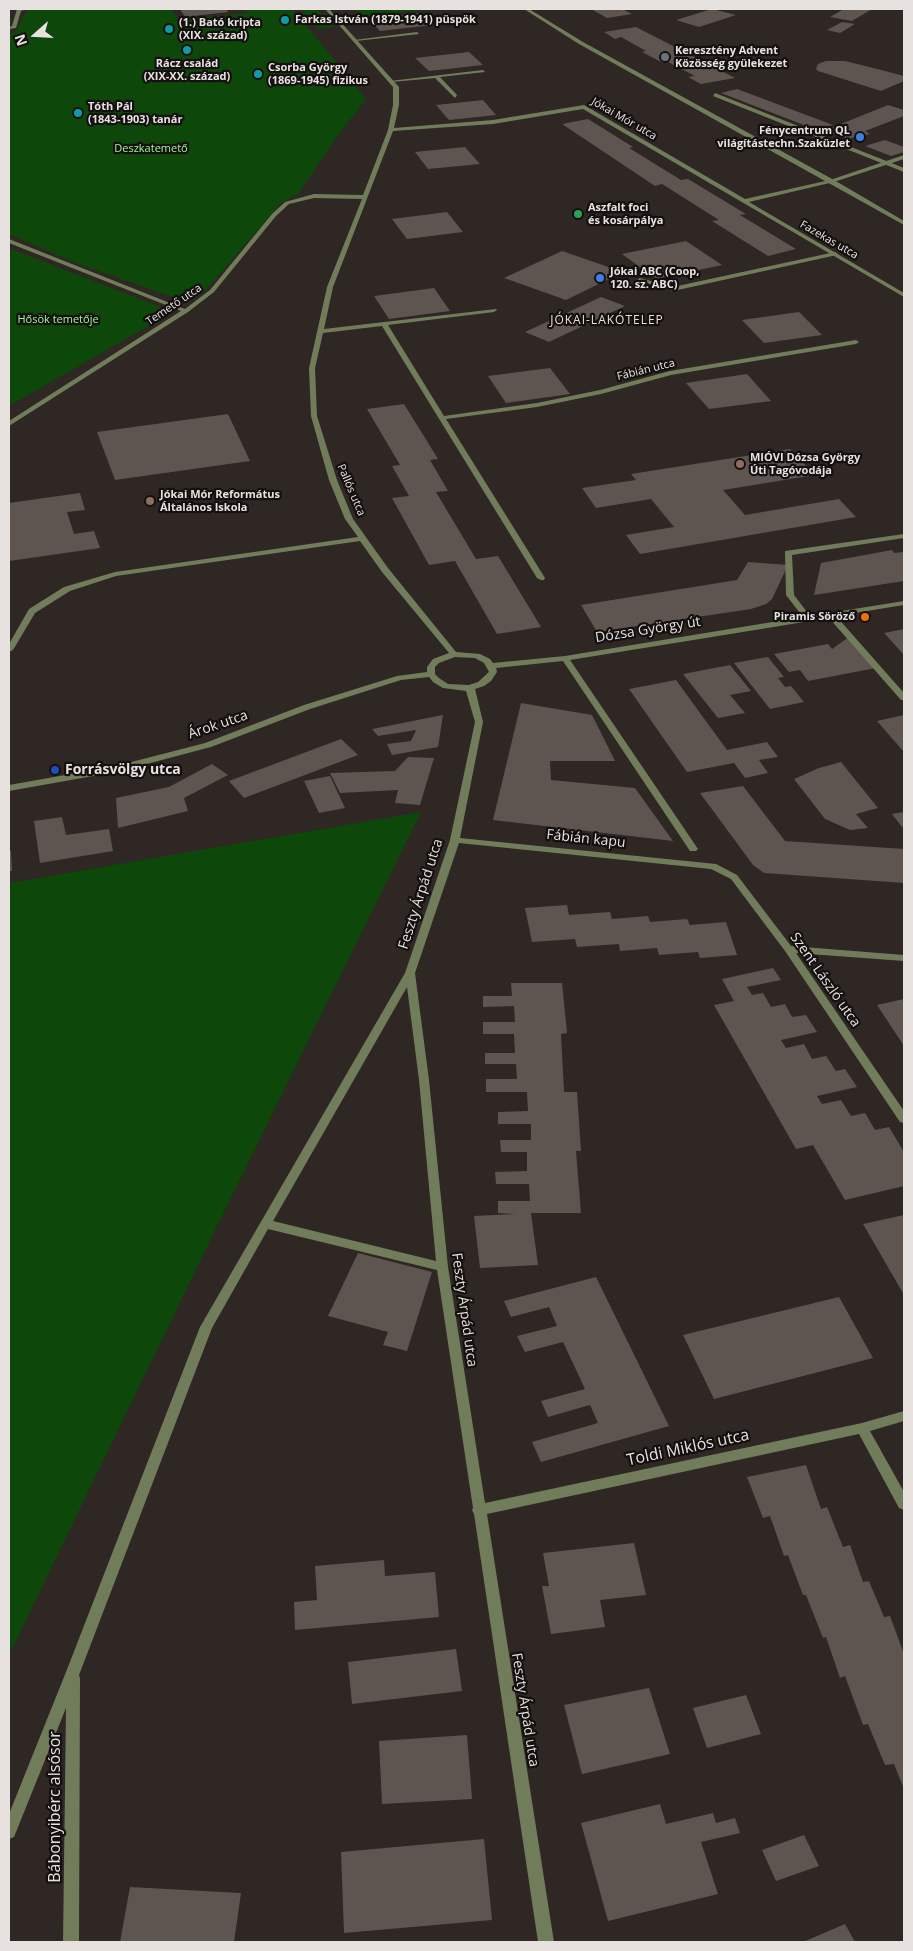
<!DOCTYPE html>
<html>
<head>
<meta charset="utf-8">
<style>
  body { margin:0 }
  #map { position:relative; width:913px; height:1951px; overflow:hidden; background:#2e2723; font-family:"Open Sans",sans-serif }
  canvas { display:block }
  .frame { position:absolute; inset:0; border:10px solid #e7e2df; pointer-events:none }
  .north { position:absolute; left:10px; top:10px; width:50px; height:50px; -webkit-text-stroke:4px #14100f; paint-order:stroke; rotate:251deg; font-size:14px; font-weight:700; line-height:20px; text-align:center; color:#e7e2df }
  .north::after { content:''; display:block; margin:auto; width:18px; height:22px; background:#e7e2df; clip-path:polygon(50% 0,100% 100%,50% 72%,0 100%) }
</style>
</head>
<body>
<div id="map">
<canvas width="913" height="1951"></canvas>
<div class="frame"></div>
<div class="north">N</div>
</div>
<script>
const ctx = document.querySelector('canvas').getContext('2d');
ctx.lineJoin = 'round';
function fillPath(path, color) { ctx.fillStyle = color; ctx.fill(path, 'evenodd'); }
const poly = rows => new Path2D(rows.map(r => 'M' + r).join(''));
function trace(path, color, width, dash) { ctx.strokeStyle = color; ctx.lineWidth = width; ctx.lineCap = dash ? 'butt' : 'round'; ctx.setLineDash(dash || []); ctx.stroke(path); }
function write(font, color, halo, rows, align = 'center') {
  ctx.font = font + ' "Open Sans",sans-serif'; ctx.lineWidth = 4.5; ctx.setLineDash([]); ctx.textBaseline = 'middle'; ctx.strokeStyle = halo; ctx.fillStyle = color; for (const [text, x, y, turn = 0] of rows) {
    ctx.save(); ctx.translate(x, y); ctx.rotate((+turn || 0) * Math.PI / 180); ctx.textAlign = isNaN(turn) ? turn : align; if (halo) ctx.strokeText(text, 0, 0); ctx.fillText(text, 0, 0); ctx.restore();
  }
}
fillPath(poly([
  [27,9,171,9,178,20,247,13,244,9,293,9,366,99,335,139,299,193,281,203,204,292,177,299,71,261,9,234,9,35,16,31],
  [300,9,317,9,334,27,318,29],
  [354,9,441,9,368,16,360,15],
  [9,248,173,312,9,406],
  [421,812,219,1222,9,1655,9,883]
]), '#0e470a');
fillPath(poly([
  [180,9,226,9,228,12,185,17],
  [591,9,622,9,632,14,607,18],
  [712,9,736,15,699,27,676,20],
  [844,9,872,9,852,21,830,17],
  [420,13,433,25,380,31,369,19],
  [842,22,855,24,840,33,827,30],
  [636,27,735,78,701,84,688,77,695,76,668,62,663,63,642,52,646,51,621,37,615,39,604,32],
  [469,52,483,65,429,71,415,58],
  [826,61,845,61,889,72,904,76,904,81,881,91,818,71,816,69,818,64],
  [737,89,833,125,817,130,721,93],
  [483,100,496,115,449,120,436,105],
  [888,105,904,110,904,116,865,131,870,134,847,139,829,132,831,128],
  [588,119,633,147,629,148,681,180,688,179,746,214,740,215,796,249,768,256,712,221,719,220,662,184,655,186,562,124],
  [885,140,904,147,904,152,891,156,865,146],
  [465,147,480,164,428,169,415,152],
  [447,212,463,232,407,239,392,219],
  [686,241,722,265,656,279,622,254],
  [562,251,623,272,566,300,504,278],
  [434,288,450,311,389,319,374,296],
  [601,297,625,306,549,342,525,332],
  [799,312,822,335,764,343,742,320],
  [550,368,570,394,506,403,488,376],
  [747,374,771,401,709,409,686,383],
  [404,404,438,459,430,460,448,491,436,492,476,559,498,556,541,627,497,634,455,561,429,565,392,498,409,496,392,466,400,465,367,409],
  [228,414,250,461,115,480,97,432],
  [790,449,815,475,723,490,745,515,839,499,856,517,640,554,626,535,674,527,651,499,596,508,582,488,636,480,631,474],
  [80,493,85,510,67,512,74,534,94,531,100,548,9,561,9,503],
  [892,550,894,553,904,552,904,581,814,595,821,563],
  [748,562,788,565,772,599,766,604,751,609,597,632,581,605,737,580],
  [904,629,904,655,884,633],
  [849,637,876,668,808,681,800,670,789,672,774,654,828,644,832,649],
  [768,657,784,677,778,678,785,687,791,686,804,702,770,709,734,663],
  [730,665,751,691,730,695,745,713,718,718,683,674],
  [676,680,727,750,767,742,778,757,759,760,768,773,745,778,734,763,687,772,629,689],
  [521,703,592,715,615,761,550,761,551,780,635,788,673,841,493,820],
  [443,715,438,747,392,755,387,744,411,741,416,730,378,736,372,729],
  [904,715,904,752,877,721],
  [341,739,358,755,244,798,229,781],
  [408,757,434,758,420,805,395,803,398,790,340,793,330,773,395,771],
  [841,762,878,808,856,814,868,828,850,830,825,819,794,779,819,768],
  [212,764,228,775,184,798,188,811,118,828,116,798,169,787],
  [330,776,345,808,319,813,304,781],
  [743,786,785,841,904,849,904,883,764,873,753,865,700,793],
  [904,812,904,827,902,827,892,814],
  [62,817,66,835,109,829,113,851,40,863,34,821],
  [9,851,11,851,12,871,9,871],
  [567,905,569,915,610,912,612,919,648,916,650,922,687,919,690,925,726,922,737,955,700,958,698,952,659,955,657,948,620,951,619,944,577,947,575,939,532,942,525,908],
  [773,968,781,980,747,987,752,995,763,993,771,1007,785,1004,792,1017,806,1015,817,1032,781,1040,786,1048,804,1044,812,1059,826,1056,836,1071,845,1069,857,1087,817,1096,822,1104,841,1100,851,1116,865,1113,875,1130,889,1127,904,1152,904,1186,845,1200,813,1145,796,1149,714,1005,734,1001,722,979],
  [511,983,562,983,567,1033,561,1034,564,1092,577,1092,581,1151,576,1151,581,1213,531,1213,538,1265,480,1268,474,1216,515,1214,498,1213,498,1201,530,1201,529,1184,496,1184,495,1172,527,1171,527,1152,501,1152,500,1140,531,1140,531,1124,498,1124,498,1112,528,1111,527,1092,486,1092,486,1079,517,1079,516,1064,485,1064,485,1053,515,1053,514,1034,483,1034,483,1022,515,1022,514,1006,483,1007,483,996,512,996],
  [904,999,904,1046,877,1005],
  [904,1215,904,1295,863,1224],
  [358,1253,432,1272,407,1351,383,1345,388,1332,328,1316],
  [596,1277,669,1426,541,1462,532,1442,598,1423,590,1405,548,1417,541,1401,585,1389,563,1342,525,1352,517,1336,557,1326,549,1307,511,1317,504,1301],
  [839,1297,873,1358,714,1399,683,1335],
  [806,1465,821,1509,827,1507,843,1547,850,1545,863,1582,869,1581,884,1617,890,1616,904,1654,904,1789,894,1764,885,1765,868,1724,863,1725,845,1676,840,1678,826,1637,823,1638,806,1595,803,1595,788,1555,784,1556,770,1516,763,1518,747,1477],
  [634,1543,646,1595,600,1600,605,1627,551,1634,542,1586,549,1586,543,1553],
  [384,1560,385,1576,435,1572,439,1617,295,1630,294,1602,317,1600,315,1566],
  [456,1649,462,1691,352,1704,348,1662],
  [649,1688,670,1754,582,1774,564,1705],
  [746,1695,761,1734,707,1748,693,1708],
  [467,1735,472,1799,382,1804,379,1741],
  [660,1804,666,1824,713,1813,716,1823,735,1818,740,1833,701,1842,718,1894,608,1921,581,1823],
  [804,1835,819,1866,776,1881,762,1850],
  [484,1839,492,1920,344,1933,341,1852],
  [130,1887,241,1893,234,1942,120,1942],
  [845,1924,855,1942,803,1942]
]), '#5e5551');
fillPath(poly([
  [17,9,27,9,21,11,16,28,9,29,9,27,12,26,17,9],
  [417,32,419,34,356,41,354,40,417,32],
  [483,70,485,72,440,77,457,95,455,98,435,78,392,82,390,81,483,70],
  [715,93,904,168,904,172,713,96,715,93],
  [835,252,838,254,837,255,673,291,637,280,640,278,673,287,835,252]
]), '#717d5a');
fillPath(poly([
  [325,9,329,9,399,87,399,105,394,128,493,120,584,105,745,199,830,180,904,155,904,159,834,182,749,202,904,293,904,297,583,109,493,124,393,131,333,287,324,329,496,309,497,310,494,312,388,325,444,416,537,403,600,390,670,371,856,340,859,342,856,344,671,375,601,394,537,407,446,419,545,578,544,580,541,580,537,578,382,326,323,333,315,368,317,416,337,480,353,519,388,568,456,652,480,654,490,659,493,663,565,656,803,617,786,595,785,551,904,534,904,538,792,555,794,595,810,616,904,601,904,605,836,616,904,693,904,700,901,700,829,618,570,660,698,849,696,851,690,851,563,661,496,668,497,672,491,681,484,686,475,689,483,722,460,838,716,864,737,875,791,946,904,955,904,961,796,953,904,1111,904,1123,900,1122,785,951,731,879,711,869,459,843,415,973,429,1080,448,1267,485,1503,862,1423,904,1411,904,1421,870,1431,904,1492,904,1510,899,1508,859,1434,487,1514,554,1942,538,1942,474,1514,472,1510,473,1508,437,1270,268,1229,212,1328,79,1675,80,1678,79,1942,63,1942,66,1708,14,1837,9,1839,9,1814,66,1672,200,1327,405,973,450,840,475,722,466,691,443,688,433,682,429,677,401,680,310,709,211,747,116,772,9,791,9,785,116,766,205,743,304,705,397,676,427,672,427,667,433,659,449,653,382,572,360,541,116,576,70,591,35,613,13,650,9,652,9,644,29,609,64,587,115,572,358,537,345,519,329,480,311,416,309,368,327,287,362,199,314,198,289,204,276,216,214,292,188,312,9,426,9,421,181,311,9,243,9,239,185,309,210,290,272,214,285,202,314,194,363,195,388,130,393,105,393,87,325,9],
  [455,657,475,658,484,663,489,672,478,682,469,685,448,684,439,678,435,674,435,667,439,663,455,657],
  [407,987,419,1080,436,1261,273,1221,407,987]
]), '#717d5a');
fillPath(poly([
  [524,9,529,9,583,42,834,180,904,221,904,225,579,44,524,9]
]), '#717d5a');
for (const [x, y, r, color] of [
  [285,20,5,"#0f9aa8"],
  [169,29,5,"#0f9aa8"],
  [187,50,5,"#0f9aa8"],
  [665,57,5,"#6b7280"],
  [258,74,5,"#0f9aa8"],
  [78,113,5,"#0f9aa8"],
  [860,137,5,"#3f7fe0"],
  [578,214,5,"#2e9e5b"],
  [600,278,5,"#3f7fe0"],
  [740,464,5,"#8d6e63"],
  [150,501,5,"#8d6e63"],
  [865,617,5,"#e8710a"],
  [55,770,5,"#1a4fb4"]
]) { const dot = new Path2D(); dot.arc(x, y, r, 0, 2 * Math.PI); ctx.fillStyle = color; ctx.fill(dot); trace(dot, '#14100f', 2); }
write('bold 11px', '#e7e2df', '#14100f', [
  ["Farkas István (1879-1941) püspök",295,20],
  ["(1.) Bató kripta",179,23],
  ["(XIX. század)",179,36],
  ["Keresztény Advent",675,51],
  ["Közösség gyülekezet",675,64],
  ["Rácz család",187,64,"center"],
  ["(XIX-XX. század)",187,77,"center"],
  ["Csorba György",268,68],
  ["(1869-1945) fizikus",268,81],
  ["Tóth Pál",88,107],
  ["(1843-1903) tanár",88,120],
  ["Fénycentrum QL",850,131,"right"],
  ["világítástechn.Szaküzlet",850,144,"right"],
  ["Aszfalt foci",588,208],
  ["és kosárpálya",588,221],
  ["Jókai ABC (Coop,",610,272],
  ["120. sz. ABC)",610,285],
  ["MIÓVI Dózsa György",750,458],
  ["Úti Tagóvodája",750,471],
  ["Jókai Mór Református",160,495],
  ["Általános Iskola",160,508],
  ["Piramis Söröző",855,617,"right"]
], 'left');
write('11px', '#e7e2df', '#14100f', [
  ["Jókai Mór utca",624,119,30],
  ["Fazekas utca",829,240,30],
  ["Temető utca",174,305,-34],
  ["Fábián utca",646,370,-14],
  ["Pallós utca",351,490,67]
]);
write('11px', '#a0f598', '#14100f', [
  ["Deszkatemető",151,149],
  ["Hősök temetője",58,320]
]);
ctx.letterSpacing = '1px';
write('12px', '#e9dfda', '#14100f', [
  ["JÓKAI-LAKÓTELEP",607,321]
]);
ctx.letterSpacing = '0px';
write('14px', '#e7e2df', '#14100f', [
  ["Dózsa György út",648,630,-9],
  ["Árok utca",218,725,-19],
  ["Fábián kapu",586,839,6],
  ["Feszty Árpád utca",421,894,-72],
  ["Szent László utca",825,980,55],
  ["Feszty Árpád utca",464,1310,82],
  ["Feszty Árpád utca",525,1710,81]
]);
write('bold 14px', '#e7e2df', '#14100f', [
  ["Forrásvölgy utca",65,770]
], 'left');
write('16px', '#e7e2df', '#14100f', [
  ["Toldi Miklós utca",688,1448,-12],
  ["Bábonyibérc alsósor",55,1807,-90]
]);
</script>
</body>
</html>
